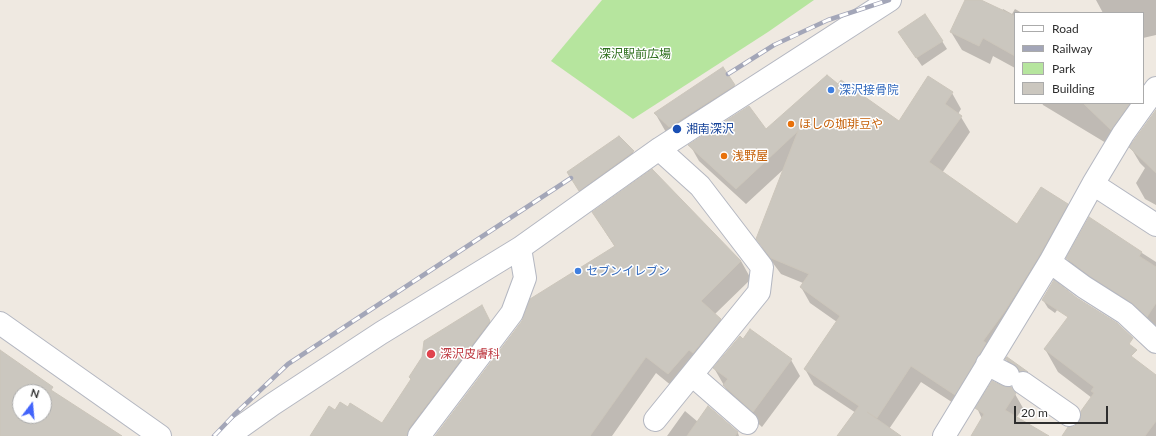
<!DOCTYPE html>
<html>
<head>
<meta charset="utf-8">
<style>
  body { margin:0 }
  #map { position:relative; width:1156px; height:436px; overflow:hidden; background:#efe9e1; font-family:Lato,sans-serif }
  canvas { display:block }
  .legend { position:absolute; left:1014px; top:12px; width:130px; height:92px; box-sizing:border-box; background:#fff; border:1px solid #ababab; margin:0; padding:5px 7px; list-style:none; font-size:12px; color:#2e2e2e }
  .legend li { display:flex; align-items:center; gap:8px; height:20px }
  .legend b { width:20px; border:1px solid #ababab }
  .north { position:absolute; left:12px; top:384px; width:40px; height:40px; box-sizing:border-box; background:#fff; border:1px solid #ababab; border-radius:50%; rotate:16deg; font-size:11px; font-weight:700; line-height:16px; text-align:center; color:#2e2e2e }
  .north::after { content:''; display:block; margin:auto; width:14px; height:18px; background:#4264fb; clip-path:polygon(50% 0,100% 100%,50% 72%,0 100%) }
  .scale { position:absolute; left:1014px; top:406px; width:94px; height:18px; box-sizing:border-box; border:2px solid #2e2e2e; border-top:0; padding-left:5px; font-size:12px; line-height:14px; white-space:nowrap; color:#2e2e2e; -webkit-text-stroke:3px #fff; paint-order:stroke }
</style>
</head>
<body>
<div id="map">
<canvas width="1156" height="436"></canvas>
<ul class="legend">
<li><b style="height:5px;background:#fff"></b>Road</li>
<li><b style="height:5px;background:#a3a6b8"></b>Railway</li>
<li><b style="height:11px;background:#b6e59e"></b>Park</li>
<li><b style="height:11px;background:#cbc7bf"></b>Building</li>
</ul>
<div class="north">N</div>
<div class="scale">20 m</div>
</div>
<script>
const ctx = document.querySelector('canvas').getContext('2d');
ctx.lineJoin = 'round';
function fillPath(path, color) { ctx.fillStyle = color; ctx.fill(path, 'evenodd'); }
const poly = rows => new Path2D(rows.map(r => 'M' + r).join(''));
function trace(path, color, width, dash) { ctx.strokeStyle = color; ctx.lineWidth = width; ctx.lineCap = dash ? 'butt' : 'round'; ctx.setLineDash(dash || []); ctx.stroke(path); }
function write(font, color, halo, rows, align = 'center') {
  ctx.font = font + ' Lato,"Noto Sans JP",sans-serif'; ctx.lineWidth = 3; ctx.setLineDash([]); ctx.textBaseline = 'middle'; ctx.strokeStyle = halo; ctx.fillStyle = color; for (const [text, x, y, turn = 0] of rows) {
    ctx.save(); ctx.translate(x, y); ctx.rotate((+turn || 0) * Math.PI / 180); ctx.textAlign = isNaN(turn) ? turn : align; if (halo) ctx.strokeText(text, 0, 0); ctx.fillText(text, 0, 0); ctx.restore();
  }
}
fillPath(poly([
  [602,0,814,0,768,32,633,119,551,61]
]), '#b6e59e');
fillPath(poly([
  [972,0,979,0,1002,11,1003,9,1012,14,1015,9,1022,13,1015,13,1015,68,993,56,990,64,962,50,951,32],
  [1096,0,1156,0,1156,35,1143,38,1143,13,1103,13],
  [904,40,942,41,947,49,922,66],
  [723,68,746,106,667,134,655,113],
  [838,86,899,122,952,93,961,109,958,114,961,117,970,132,942,173,1017,225,1067,204,1076,220,964,410,921,382,889,429,899,436,838,436,856,413,814,385,805,369,837,322,810,303,801,287,803,283,781,274,767,255,757,239,785,168,746,204,699,161,690,145,765,130],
  [1042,103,1143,103,1111,146,1043,105],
  [1156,111,1156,205,1145,199,1136,183,1145,168,1140,163,1131,148],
  [619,138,633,152,645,172,580,192,568,172],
  [1089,219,1156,262,1156,331,1076,274,1067,258],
  [604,230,741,261,751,279,715,314,720,319,731,337,678,391,656,373,612,436,436,436,615,247],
  [1067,296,1055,313,1048,308,1043,300],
  [481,306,491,323,427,436,311,436,336,411,382,425,412,381,410,377],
  [743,340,791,360,800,376,762,427,733,401,714,368],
  [1045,349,1156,376,1156,436,1063,436,1080,423,1092,398,1058,372],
  [1006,359,1027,373,1031,379,1011,368],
  [1015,394,1023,408,1016,418,1047,436,972,436,982,419,977,408],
  [685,411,698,422,738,433,739,436,667,436]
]), '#0003');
const building = poly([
  [965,0,981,0,1015,16,1015,56,983,38,979,46,950,32,965,0],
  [925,14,943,41,916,58,898,32,925,14],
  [723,67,735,85,669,127,654,113,723,67],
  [827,75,838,84,841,80,899,121,928,76,953,92,945,104,962,116,929,162,1017,224,1041,187,1068,204,1039,256,1005,311,983,341,986,343,955,395,911,366,877,418,867,412,901,436,837,436,859,406,804,369,840,316,800,287,809,274,771,258,756,239,798,131,736,189,688,145,749,106,766,129,827,75],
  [1083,103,1130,103,1111,130,1083,103],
  [1156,110,1156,173,1129,147,1156,110],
  [619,136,634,151,579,191,567,172,619,136],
  [652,169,741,261,701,301,721,319,693,353,689,350,668,374,646,357,590,436,435,436,522,321,530,299,615,246,592,212,652,169],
  [1089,217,1142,252,1139,256,1156,267,1156,303,1147,317,1132,303,1091,277,1066,258,1089,217],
  [1054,280,1077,298,1117,323,1133,338,1129,344,1137,350,1131,356,1156,375,1156,421,1145,436,1062,436,1068,427,1075,426,1079,422,1081,416,1081,411,1094,393,1091,391,1094,387,1044,349,1068,317,1042,300,1054,280],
  [482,305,490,321,409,428,407,436,310,436,329,406,335,410,340,402,348,407,350,403,382,423,411,379,409,377,422,357,424,341,482,305],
  [750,329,792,359,753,412,723,385,728,379,713,368,740,336,743,339,750,329],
  [0,350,53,387,51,390,122,436,0,436,0,350],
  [20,392,44,392,44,416,20,416,20,392],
  [1007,357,1028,372,1024,371,1020,371,1018,368,1014,364,1005,359,1007,357],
  [992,381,1003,386,1011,387,1016,393,1005,410,1049,436,971,436,984,414,975,408,992,381],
  [708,406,738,432,735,436,687,436,708,406]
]);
fillPath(building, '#cbc7bf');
trace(building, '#cbc5ba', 1);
const minor = poly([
  [1093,184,1156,225],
  [1050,262,1084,287,1125,313,1156,342],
  [0,323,160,436],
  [987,364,1008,375],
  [692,375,747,423],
  [1023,383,1069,415],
  [655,420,759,292,762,267,700,186,659,149],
  [228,436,273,404,381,333,520,248,659,149,890,0],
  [419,436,512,313,525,278,520,248],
  [944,436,1050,262,1093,184,1123,134,1156,88]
]);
trace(minor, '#b4b7c1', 24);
trace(minor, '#fff', 22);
const rail = poly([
  [728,74,774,45,828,20,889,0],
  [214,436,234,415,288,364,571,178]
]);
trace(rail, '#a3a6b8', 4.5);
trace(rail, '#fff', 3, [9]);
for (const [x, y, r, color] of [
  [831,90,4,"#3f7fe0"],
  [791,124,4,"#e8710a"],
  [677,129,5,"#1a4fb4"],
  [724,156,4,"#e8710a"],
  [578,271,4,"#3f7fe0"],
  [431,354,5,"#e0444e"]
]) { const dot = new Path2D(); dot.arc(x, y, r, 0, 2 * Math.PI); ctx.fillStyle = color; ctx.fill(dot); trace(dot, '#fff', 1.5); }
write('12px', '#2c6e1b', '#fff', [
  ["深沢駅前広場",635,54]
]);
write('12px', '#366cbe', '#fff', [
  ["深沢接骨院",839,90],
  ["セブンイレブン",586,271]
], 'left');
write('12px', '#c56008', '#fff', [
  ["ほしの珈琲豆や",799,124],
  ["浅野屋",732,156]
], 'left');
write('12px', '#164399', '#fff', [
  ["湘南深沢",686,129]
], 'left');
write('12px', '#be3a42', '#fff', [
  ["深沢皮膚科",440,354]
], 'left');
</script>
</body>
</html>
